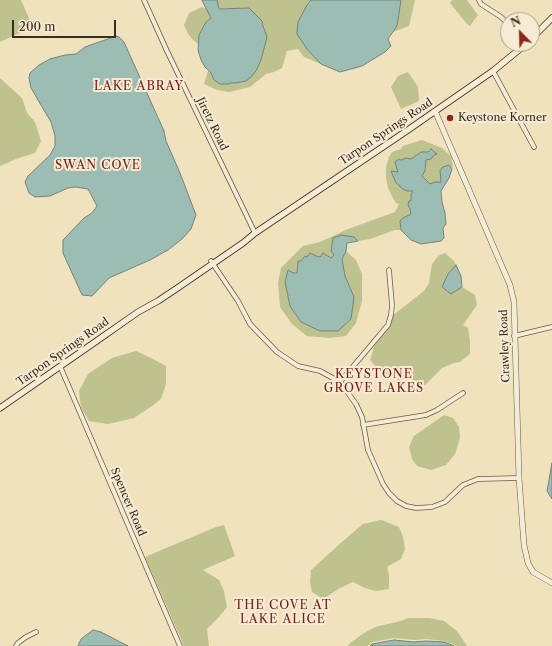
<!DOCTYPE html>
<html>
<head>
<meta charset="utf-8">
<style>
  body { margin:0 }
  #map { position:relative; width:552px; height:646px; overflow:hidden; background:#f1e2be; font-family:"Libre Caslon Text",serif }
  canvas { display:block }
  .north { position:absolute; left:500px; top:12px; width:40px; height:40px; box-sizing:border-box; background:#f6ecd5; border:1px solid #aba08c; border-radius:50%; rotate:337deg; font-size:11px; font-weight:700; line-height:16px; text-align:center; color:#3b2d1e }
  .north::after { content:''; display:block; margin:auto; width:14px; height:18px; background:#8f2418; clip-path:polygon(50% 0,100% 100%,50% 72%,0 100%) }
  .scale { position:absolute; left:12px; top:20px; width:104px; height:18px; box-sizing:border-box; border:2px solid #3b2d1e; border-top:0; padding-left:5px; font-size:12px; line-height:14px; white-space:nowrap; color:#3b2d1e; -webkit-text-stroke:3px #f6ecd5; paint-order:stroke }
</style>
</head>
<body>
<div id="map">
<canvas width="552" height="646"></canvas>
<div class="north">N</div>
<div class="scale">200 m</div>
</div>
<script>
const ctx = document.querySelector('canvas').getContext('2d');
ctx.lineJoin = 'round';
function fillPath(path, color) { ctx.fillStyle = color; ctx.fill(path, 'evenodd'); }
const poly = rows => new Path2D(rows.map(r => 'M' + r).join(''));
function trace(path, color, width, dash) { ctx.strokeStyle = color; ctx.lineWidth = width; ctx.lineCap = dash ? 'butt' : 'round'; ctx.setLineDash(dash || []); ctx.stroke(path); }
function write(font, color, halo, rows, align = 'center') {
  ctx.font = font + ' "Libre Caslon Text",serif'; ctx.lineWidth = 4; ctx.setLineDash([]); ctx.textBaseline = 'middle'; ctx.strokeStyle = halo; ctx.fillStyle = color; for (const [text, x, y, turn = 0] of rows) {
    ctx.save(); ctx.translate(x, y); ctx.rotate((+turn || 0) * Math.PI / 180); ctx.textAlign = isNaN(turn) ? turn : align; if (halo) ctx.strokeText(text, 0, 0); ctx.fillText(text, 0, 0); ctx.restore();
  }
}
fillPath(poly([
  [0,0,21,0,33,27,0,42],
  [217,0,311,0,307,5,307,49,321,64,304,57,298,49,287,51,282,68,274,72,266,74,250,87,229,92,217,90,204,84,208,71,211,73,214,80,235,83,261,60,267,37,263,26,262,21,249,8,231,8,219,9],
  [401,0,415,0,409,26,393,32,397,26],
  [452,0,467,0,478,15,470,26,467,24,450,3],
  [202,7,207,10,211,18,206,22,199,35,198,44,193,40,188,34,184,25,189,13],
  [408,72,418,87,419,101,401,109,391,87,398,76],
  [0,78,22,98,27,113,35,122,41,141,35,153,16,159,0,166],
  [422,140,442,148,451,156,453,166,452,169,449,165,440,177,441,182,435,182,431,185,422,176,425,171,426,160,432,149,428,152,421,152,411,159,406,158,401,160,396,166,399,173,391,171,396,183,399,185,401,188,407,191,413,191,411,194,410,209,411,214,400,222,401,230,395,230,370,239,358,241,354,237,333,238,333,245,331,247,334,255,331,258,323,253,320,257,307,257,298,265,297,273,293,273,289,270,285,282,290,306,301,322,354,297,345,276,342,259,346,251,356,260,362,274,362,301,356,323,346,336,330,338,307,336,292,324,280,307,278,283,281,268,303,246,320,242,348,229,395,212,399,204,396,203,393,198,388,188,386,178,386,167,389,157,392,152,401,149,403,146],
  [445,253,454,261,456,265,448,274,451,294,462,287,475,295,477,305,463,325,468,328,470,341,470,354,460,362,454,363,442,368,425,385,399,381,387,375,379,370,370,360,375,344,390,326,393,315,424,291,429,283,432,264,438,256],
  [136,351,155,360,166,366,166,384,161,399,152,406,134,418,108,424,89,421,81,408,79,391,88,374,112,358],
  [444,415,453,418,459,427,460,438,455,454,446,465,431,470,417,466,412,459,409,447,414,436],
  [381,520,399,527,403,537,405,549,401,559,387,567,389,575,389,589,376,591,365,588,353,582,340,588,323,599,312,592,310,582,311,570,343,541,363,524],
  [224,525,235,556,203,570,219,580,224,591,227,607,218,618,207,629,209,646,184,646,145,557,216,527],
  [408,618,429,618,444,621,457,631,467,646,457,646,444,641,426,639,414,640,394,638,372,642,368,646,348,646,349,644,361,635,375,627,401,621]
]), '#bec28e');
const water = poly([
  [202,0,217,0,219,9,249,8,262,21,263,26,267,37,261,60,256,71,250,78,246,81,235,83,231,83,228,84,220,84,214,80,211,73,205,67,201,60,198,50,199,35,206,22,211,18,207,10,206,9,202,0],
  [311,0,401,0,397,26,388,39,391,46,385,52,362,66,340,72,321,64,307,49,297,34,298,22,307,5,311,0],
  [116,36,119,37,124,42,164,131,166,141,180,173,196,215,191,229,182,239,168,250,150,260,109,278,92,296,82,295,63,253,63,240,84,218,92,213,97,206,88,189,76,187,68,188,50,196,35,197,29,193,25,182,28,176,50,155,55,146,55,136,51,122,31,88,29,78,30,73,39,65,50,59,65,55,76,54,85,47,116,36],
  [431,149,437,154,434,155,431,159,426,160,425,171,422,176,430,184,435,182,441,182,440,170,443,167,449,165,452,169,449,178,441,191,442,202,445,213,446,224,443,228,444,238,441,241,421,244,411,240,401,230,400,221,403,218,411,214,410,209,408,205,409,201,411,200,411,194,413,191,407,191,401,188,399,185,396,183,391,171,398,172,396,166,395,162,399,159,401,160,406,158,411,159,421,152,428,152,431,149],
  [341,235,354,237,358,241,347,243,346,251,342,259,345,276,354,297,351,319,338,331,320,331,301,322,290,306,285,282,288,270,293,273,297,273,298,261,301,261,305,256,307,257,310,253,316,256,320,257,323,253,331,258,334,255,331,251,333,238,341,235],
  [456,265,461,276,462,287,451,294,442,287,448,274,456,265],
  [552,463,552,499,547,491,552,463],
  [93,630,101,632,128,646,78,646,81,639,93,630],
  [394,640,414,642,426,641,444,642,454,646,370,646,372,644,394,640]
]);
fillPath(water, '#9bbdb3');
trace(water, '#758377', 1);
const minor = poly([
  [144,0,167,51,255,233],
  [479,0,481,4,501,17,508,24],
  [493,71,534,147],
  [211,261,238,301,250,324,277,352,298,366,320,371,340,382,356,404,362,417,368,450,383,484,389,493,397,501,406,506,416,508,432,507,445,502,463,485,478,479,519,478],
  [514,336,552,327],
  [60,366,180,646],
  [340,382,388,325,391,315,392,305,389,270],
  [363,425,426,415,437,410,463,393],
  [16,646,18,643,26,637,36,632]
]);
const tertiary = poly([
  [435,111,510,285,514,302,519,478,524,545,528,563,533,572,552,583]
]);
const secondary = poly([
  [532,38,552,18],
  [0,408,98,340,138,312,158,301,176,289,243,243,255,233,405,132,493,71,526,44]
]);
trace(minor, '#685a46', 5.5);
trace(tertiary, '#685a46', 6);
trace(secondary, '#3b2d1e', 7);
trace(minor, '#f6ecd5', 4);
trace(tertiary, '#f6ecd5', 5);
trace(secondary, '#f6ecd5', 5.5);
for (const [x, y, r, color] of [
  [450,118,4,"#8f2418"]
]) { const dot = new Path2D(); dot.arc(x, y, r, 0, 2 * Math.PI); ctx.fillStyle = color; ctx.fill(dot); trace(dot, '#f6ecd5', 1.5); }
write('11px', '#3b2d1e', '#f6ecd5', [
  ["Keystone Korner",458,118]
], 'left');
write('11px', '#3b2d1e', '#f6ecd5', [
  ["Jiretz Road",212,124,64],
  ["Tarpon Springs Road",386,132,-34],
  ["Crawley Road",505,346,-92],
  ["Tarpon Springs Road",63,352,-35],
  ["Spencer Road",128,502,67]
]);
ctx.letterSpacing = '1px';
write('12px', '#7a1f14', '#f6ecd5', [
  ["LAKE ABRAY",139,87],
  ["SWAN COVE",98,166],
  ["KEYSTONE",374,375],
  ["GROVE LAKES",374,389],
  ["THE COVE AT",283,606],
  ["LAKE ALICE",283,620]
]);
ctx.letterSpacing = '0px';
</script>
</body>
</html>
